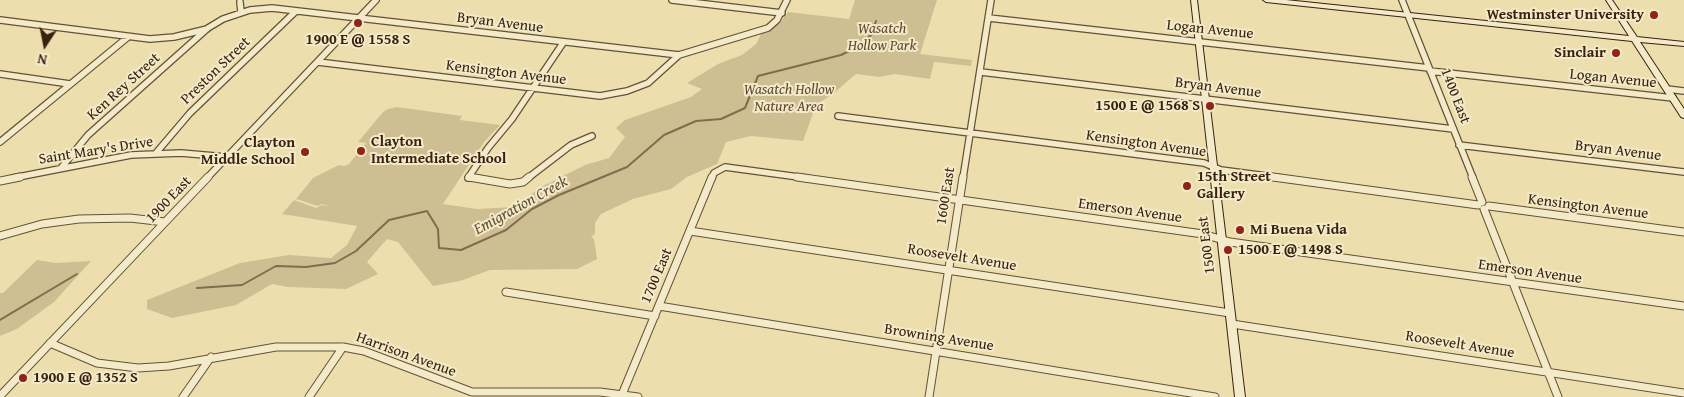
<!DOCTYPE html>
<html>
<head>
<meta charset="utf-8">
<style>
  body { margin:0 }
  #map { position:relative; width:1684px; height:397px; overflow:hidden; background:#eddfad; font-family:"Gentium Book Plus",serif }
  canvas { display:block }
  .north { position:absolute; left:20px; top:20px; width:50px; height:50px; -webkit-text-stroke:4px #f3eaca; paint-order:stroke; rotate:191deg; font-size:14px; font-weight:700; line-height:20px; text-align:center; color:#38220d }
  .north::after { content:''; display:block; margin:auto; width:18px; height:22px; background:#38220d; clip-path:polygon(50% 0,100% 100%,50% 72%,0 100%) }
</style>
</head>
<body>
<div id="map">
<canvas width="1684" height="397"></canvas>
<div class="north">N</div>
</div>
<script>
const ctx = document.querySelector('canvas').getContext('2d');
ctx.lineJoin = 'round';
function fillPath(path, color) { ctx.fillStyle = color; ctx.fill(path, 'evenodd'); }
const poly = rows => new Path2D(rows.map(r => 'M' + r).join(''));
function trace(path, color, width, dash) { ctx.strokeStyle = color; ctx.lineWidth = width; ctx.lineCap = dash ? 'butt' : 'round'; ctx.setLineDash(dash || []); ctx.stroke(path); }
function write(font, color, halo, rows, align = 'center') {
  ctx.font = font + ' "Gentium Book Plus",serif'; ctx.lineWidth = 4; ctx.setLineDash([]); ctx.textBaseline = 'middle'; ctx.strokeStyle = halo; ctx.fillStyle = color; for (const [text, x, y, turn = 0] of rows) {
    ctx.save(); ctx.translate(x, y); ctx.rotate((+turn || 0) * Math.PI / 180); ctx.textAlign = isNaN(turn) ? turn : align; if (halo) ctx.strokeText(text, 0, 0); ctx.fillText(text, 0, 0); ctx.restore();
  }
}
fillPath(poly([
  [855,0,937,0,920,54,972,60,971,66,934,62,930,79,895,74,879,77,856,74,833,94,816,105,803,141,751,136,726,142,717,164,687,177,671,189,633,199,601,214,595,223,595,234,591,237,594,239,597,259,577,269,490,270,460,281,433,286,398,242,387,239,367,262,378,274,346,289,288,287,272,284,236,305,172,318,147,309,147,300,240,263,289,255,331,258,347,245,357,226,282,214,294,200,316,208,322,205,331,207,322,204,318,206,296,199,313,178,339,165,345,166,349,164,366,143,358,142,383,112,388,109,397,107,462,116,460,120,500,125,484,142,443,204,477,209,513,207,543,186,585,165,609,158,625,137,616,128,625,120,691,97,702,89,687,83,718,64,742,55,756,44,762,32,780,23,788,12,849,19],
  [37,260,55,263,91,261,54,302,17,329,0,336,0,293,3,293]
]), '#cebf92');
trace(poly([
  [197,288,242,285,276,266,306,267,335,263,356,251,389,220,427,211,438,229,439,248,461,250,506,230,532,209,559,195,627,167,664,135,696,121,721,119,745,108,758,76,841,55,861,45,871,35,876,21],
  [0,320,77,274]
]), '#7f6d4d', 2);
const streetFar1 = poly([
  [672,0,782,13],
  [1402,0,1473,178],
  [240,2,241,12],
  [989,18,1429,68],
  [0,20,150,39,174,37,207,29],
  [318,62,600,96,627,91,648,83,679,55],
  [1430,71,1673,98],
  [981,72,1453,129],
  [0,74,70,84],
  [1667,89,1684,91],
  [838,116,1204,163,1221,170,1282,178],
  [0,142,128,37],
  [1459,145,1684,172],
  [156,153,190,113,296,11],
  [61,168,88,135,208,28,223,19,250,10,272,8,679,55,768,28,777,20,787,0],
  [13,178,131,155,181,153,227,157],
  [207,178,376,0],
  [470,178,468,178,488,148,512,119,563,43],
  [528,178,571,145,592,136],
  [712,178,714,173,725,167,806,178],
  [963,178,991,0]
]);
const street = poly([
  [469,177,510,184,523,182,529,177],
  [797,177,1203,234,1230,242,1684,306],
  [1273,177,1478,205],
  [1472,177,1482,202],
  [0,181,20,177],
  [1489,206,1684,232],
  [1484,209,1558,397],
  [690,231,1230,313],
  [0,236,42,224,79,219,130,218,165,222],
  [506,292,655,316],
  [659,306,1215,397],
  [1232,324,1684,393],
  [50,343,97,363,138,368,169,366,276,347,343,347,364,351,472,392,600,392,638,397],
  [0,396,208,177],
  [183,397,211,357],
  [309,397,343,347],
  [621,397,712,177],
  [929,397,963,177]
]);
const secondary = poly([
  [1191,0,1197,0,1245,397,1235,397,1191,0],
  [1263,0,1286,0,1629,36,1606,0,1612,0,1637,37,1684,42,1684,46,1640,42,1684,109,1684,118,1681,117,1632,41,1266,2,1263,0]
]);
trace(streetFar1, '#655135', 8);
trace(street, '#655135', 9);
trace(secondary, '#38220d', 2);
trace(streetFar1, '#f3eaca', 5.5);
trace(street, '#f3eaca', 7);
fillPath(secondary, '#f3eaca');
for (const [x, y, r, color] of [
  [1654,15,5,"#8f2418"],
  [358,23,5,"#8f2418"],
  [1616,53,5,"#8f2418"],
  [1210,106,5,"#8f2418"],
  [361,151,5,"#8f2418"],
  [305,152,5,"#8f2418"],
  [1187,186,5,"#8f2418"],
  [1240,230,5,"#8f2418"],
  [1228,250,5,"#8f2418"],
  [23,378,5,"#8f2418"]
]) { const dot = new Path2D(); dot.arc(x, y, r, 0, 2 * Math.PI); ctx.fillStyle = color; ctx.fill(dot); trace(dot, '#f3eaca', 2); }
write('bold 15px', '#38220d', '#f3eaca', [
  ["Westminster University",1644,15,"right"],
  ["1900 E @ 1558 S",358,40,"center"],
  ["Sinclair",1606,53,"right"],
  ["1500 E @ 1568 S",1200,106,"right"],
  ["Clayton",371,142],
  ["Intermediate School",371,159],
  ["Clayton",295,143,"right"],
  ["Middle School",295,160,"right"],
  ["15th Street",1197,177],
  ["Gallery",1197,194],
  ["Mi Buena Vida",1250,230],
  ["1500 E @ 1498 S",1238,250],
  ["1900 E @ 1352 S",33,378]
], 'left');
write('15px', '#38220d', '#f3eaca', [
  ["Bryan Avenue",500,23,7],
  ["Logan Avenue",1210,30,6],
  ["Preston Street",216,71,-44],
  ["Kensington Avenue",506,73,7],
  ["Logan Avenue",1613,79,6],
  ["Ken Rey Street",124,87,-42],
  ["Bryan Avenue",1218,88,7],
  ["1400 East",1455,96,69],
  ["Kensington Avenue",1146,144,8],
  ["Saint Mary's Drive",96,151,-9],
  ["Bryan Avenue",1618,151,7],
  ["1600 East",946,196,-81],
  ["1900 East",169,200,-46],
  ["Kensington Avenue",1588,207,7],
  ["Emerson Avenue",1130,211,8],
  ["1500 East",1207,245,-97],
  ["Roosevelt Avenue",962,258,9],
  ["Emerson Avenue",1530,272,8],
  ["1700 East",657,276,-67],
  ["Browning Avenue",939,338,9],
  ["Roosevelt Avenue",1460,345,9],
  ["Harrison Avenue",406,355,20]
]);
write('italic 15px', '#5e492e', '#f3eaca', [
  ["Wasatch",882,29],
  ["Hollow Park",882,46],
  ["Wasatch Hollow",789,90],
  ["Nature Area",789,107]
]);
write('italic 16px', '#624e32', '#f3eaca', [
  ["Emigration Creek",521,206,-29]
]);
</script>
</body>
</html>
